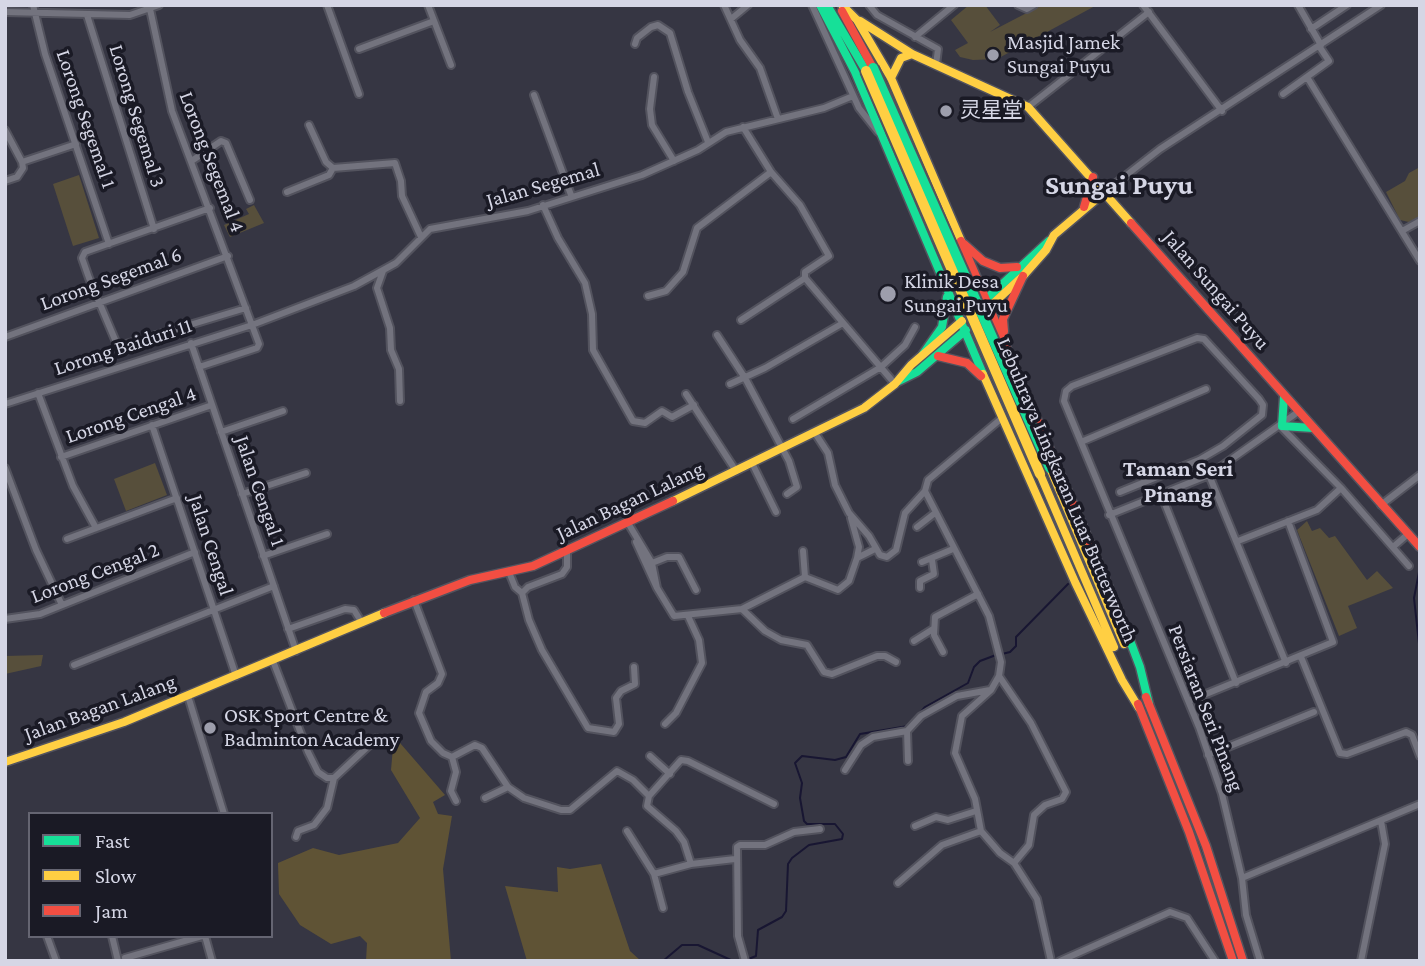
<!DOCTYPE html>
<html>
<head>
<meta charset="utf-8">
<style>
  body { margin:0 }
  #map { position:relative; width:1425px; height:966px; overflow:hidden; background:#363643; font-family:"Crimson Pro",serif }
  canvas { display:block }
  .frame { position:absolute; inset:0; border:7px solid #d5d6e5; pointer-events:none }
  .legend { position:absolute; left:28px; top:812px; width:245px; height:126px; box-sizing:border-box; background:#1a1a25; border:2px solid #656572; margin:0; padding:9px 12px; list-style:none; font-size:21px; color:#d5d6e5 }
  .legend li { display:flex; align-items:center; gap:14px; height:35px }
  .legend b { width:35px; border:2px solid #656572 }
</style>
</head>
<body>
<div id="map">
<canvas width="1425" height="966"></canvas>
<div class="frame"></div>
<ul class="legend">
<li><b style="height:9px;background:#16e098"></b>Fast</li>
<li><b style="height:9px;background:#ffcf43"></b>Slow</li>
<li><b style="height:9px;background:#f24e42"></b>Jam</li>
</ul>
</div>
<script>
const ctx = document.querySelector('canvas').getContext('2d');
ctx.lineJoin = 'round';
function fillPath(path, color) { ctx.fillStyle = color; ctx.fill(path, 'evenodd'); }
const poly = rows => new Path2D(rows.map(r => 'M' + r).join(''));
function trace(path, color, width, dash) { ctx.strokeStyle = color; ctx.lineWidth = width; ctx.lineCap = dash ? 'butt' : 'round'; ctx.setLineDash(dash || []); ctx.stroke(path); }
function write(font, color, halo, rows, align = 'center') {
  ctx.font = font + ' "Crimson Pro","Noto Sans SC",serif'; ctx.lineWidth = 7; ctx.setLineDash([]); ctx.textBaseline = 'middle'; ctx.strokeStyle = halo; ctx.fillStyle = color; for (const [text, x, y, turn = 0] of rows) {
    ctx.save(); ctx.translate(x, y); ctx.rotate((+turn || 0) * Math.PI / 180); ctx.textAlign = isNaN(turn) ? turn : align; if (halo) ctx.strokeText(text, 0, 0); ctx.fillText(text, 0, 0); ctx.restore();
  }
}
fillPath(poly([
  [969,5,985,5,1000,25,990,32,1042,5,1095,6,997,59,973,60,960,57,955,50,968,43,951,20],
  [1420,167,1420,216,1409,222,1400,220,1386,192,1405,181,1409,173],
  [79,175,99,238,73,246,53,184],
  [254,205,264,223,230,237,224,225,249,214,246,209],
  [155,463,167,495,126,511,114,479],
  [1307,521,1312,531,1320,528,1329,538,1335,536,1367,580,1377,571,1393,588,1348,606,1357,628,1339,636,1297,530],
  [43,655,41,666,5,674,5,656]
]), '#574f3b');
fillPath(poly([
  [394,736,445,795,433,802,438,814,452,816,443,869,451,961,366,961,367,943,360,936,331,944,300,925,279,894,278,863,313,848,339,855,398,843,420,818,391,770],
  [601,864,630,951,641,961,527,961,505,886,558,892,557,867,570,869]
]), '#5f5335');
trace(poly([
  [1420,567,1414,598,1420,653],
  [1002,654,1010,652,1016,646,1016,637,1068,584],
  [914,720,925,707,968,683,974,667,980,661,996,655],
  [746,960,756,956,758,930,782,917,786,911,788,864,792,858,809,845,842,839,843,834,835,824,807,824,804,821,800,798,802,783,795,763,802,756,835,760,846,757,860,734,908,726],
  [663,961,682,945,698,945,733,961]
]), '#181632', 2);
const street = poly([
  [33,5,45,54,109,244],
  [327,5,359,94],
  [428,5,451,65],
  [724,5,740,40,760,68,778,119],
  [812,5,859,108,878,132],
  [869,5,877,15,938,49,936,65],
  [1018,5,1027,9,1034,5],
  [1143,5,1222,111],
  [1298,5,1321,45],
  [150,9,172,111,259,344,257,348,199,367],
  [5,12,130,15,159,5],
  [87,15,154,229],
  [731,19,748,5],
  [1311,29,1347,5],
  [915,37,954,5],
  [635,44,637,38,651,27,658,25,670,33,688,92,708,142],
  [359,49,434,21],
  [654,77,650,109,652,125,674,161],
  [1307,77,1420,261],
  [1283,94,1329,61,1319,46],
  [534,95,571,195],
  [1028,107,1149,12],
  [309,125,326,162,333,168],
  [743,127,771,172,800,205,829,256,805,272,805,278],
  [5,130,22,162,23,168,17,177,5,181],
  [193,160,221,141,226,143,250,200],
  [22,162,76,144],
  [1106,191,1160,149,1381,5],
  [287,192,329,175,333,168,395,163,401,181,402,196,421,237],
  [543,205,558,238,585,283,592,314,593,350,633,421,645,423,662,411,672,417,694,405],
  [210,208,85,252,82,258,89,278,116,342,123,345,246,308],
  [1402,231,1420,221],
  [383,271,377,288,390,328,391,350,399,369,400,401],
  [805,278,895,384],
  [648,296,666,291,683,272,697,228,771,172],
  [741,320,805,278],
  [717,335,745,378,789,461,797,487,787,494],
  [5,337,228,256],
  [191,343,296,651],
  [730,384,765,368,843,323],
  [38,393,73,486,96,528],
  [686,394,736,471],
  [5,404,252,325,354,286,396,263,430,229,528,211,642,175,698,150,726,132,824,108,853,96],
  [793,419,881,367,905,345,915,327],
  [152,425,236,676],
  [1281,427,1341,488,1409,566],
  [221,432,283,411],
  [815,433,828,453,835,485,849,513,869,536,880,555,887,557,896,550,905,513,925,491,928,480,1002,418],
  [1081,442,1206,389],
  [61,457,212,405],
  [752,463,776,512],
  [5,468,36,550,62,605],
  [1209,475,1286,663],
  [925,491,989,616,1001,662,999,676,991,690,962,716,955,753,975,799,981,831,1000,853,1014,863,1037,899,1051,961],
  [1120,492,1199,460,1223,446,1262,415,1263,405,1259,399,1204,339,1197,338,1072,386,1066,391,1064,401,1199,727,1222,794,1242,878,1246,915,1260,961],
  [242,494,306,473],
  [1161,494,1236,683],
  [1381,505,1420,475],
  [1109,515,1209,475,1298,412],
  [851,518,859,547,857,558],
  [628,523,652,563,657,588,674,616,742,609,805,577,838,590,849,581,857,558,875,549],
  [917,527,935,513],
  [67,539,177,498],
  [1238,541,1317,510,1341,488],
  [636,542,657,588],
  [1393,547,1408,534],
  [803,551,805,577],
  [263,556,327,534],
  [922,562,953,549],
  [652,563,667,557,679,557,696,590],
  [509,572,515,587,522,593,529,620,542,650,588,728,614,732,619,724,616,698,621,691,635,684,634,667],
  [920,588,920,581,934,574,932,560],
  [522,593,528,587,562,574,567,567,567,552],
  [414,600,442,674,438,683,426,692,419,713,431,741,443,753,452,757,475,745,482,748,508,787,524,798,561,810,570,810,617,771,633,780,649,796],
  [742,609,765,631,781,640,807,645,824,672,832,674,877,656,885,656,896,662],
  [5,619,40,614,195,552],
  [288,629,345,609,354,610,362,623],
  [914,641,933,629],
  [943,652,934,635,935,617,978,594],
  [1301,657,1340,753,1347,754,1406,732,1412,735,1420,756],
  [273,661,308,752,318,772,327,778,334,778],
  [74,665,274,586],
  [999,676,1031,723,1066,792,1062,799,1045,805,1034,815,1029,845,1014,863],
  [188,696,224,814],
  [1189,701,1333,642,1288,521],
  [665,724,676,713,702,663,699,640,688,616],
  [1208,755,1314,712],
  [650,756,670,774],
  [452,757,456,772,451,791,456,801],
  [908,761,907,731,921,716,957,696,990,690],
  [845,770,861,745,873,737,907,731],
  [485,798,508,787],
  [915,826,936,817,948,820,976,811],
  [627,831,654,874,663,908],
  [296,837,298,831,314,825,327,808,334,778,377,738],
  [691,864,684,842,676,831,647,806,649,796,681,760,688,761,774,804],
  [654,874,691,864,735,859],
  [1242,878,1420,804],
  [898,883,942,845,981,831],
  [47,936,56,961],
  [112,936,118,961],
  [205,936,212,961],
  [125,958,202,936],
  [745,961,738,936,737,847,740,845,765,845,794,832,820,829],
  [1060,961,1170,912,1187,918,1215,961],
  [1361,961,1385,844,1381,821]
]);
const fast = poly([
  [820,5,855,72,983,374],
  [827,5,866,71],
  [982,303,1049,241],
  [923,354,942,327,947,297],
  [899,381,917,372,966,330],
  [1284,397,1282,426,1313,428],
  [1120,614,1140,667,1149,704]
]);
const slow = poly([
  [842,5,857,20,891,78,961,241],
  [860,21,912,54,1028,107,1131,223],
  [891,78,901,58,912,54],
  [985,311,1023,276,1046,250,1054,235,1106,191],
  [983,374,1075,582,1122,680,1139,708],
  [1050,468,1124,644],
  [1040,474,1114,647],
  [673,501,864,408,895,384,911,365,962,321],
  [5,762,124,722,384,613]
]);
const jam = poly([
  [842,11,873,68],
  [1084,207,1093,177],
  [1131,223,1420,547],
  [961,241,1120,614],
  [964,244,983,261,1000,268,1017,267],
  [1004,331,1003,319,1023,276],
  [938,356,967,363,981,376],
  [384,613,470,580,533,566,673,501],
  [1146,697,1206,846,1243,961],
  [1138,704,1189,832,1233,961]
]);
trace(street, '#53535e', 10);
trace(fast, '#53535e', 11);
trace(slow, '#53535e', 11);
trace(jam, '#53535e', 11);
trace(street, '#73737e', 6);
trace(fast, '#16e098', 8);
trace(slow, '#ffcf43', 8);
trace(jam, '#f24e42', 8);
const fastBridge = poly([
  [873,68,1050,468]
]);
const slowBridge = poly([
  [866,71,1040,474]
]);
trace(fastBridge, '#53535e', 14, []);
trace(slowBridge, '#53535e', 14, []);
trace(fastBridge, '#16e098', 10);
trace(slowBridge, '#ffcf43', 10);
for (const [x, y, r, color] of [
  [993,55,7,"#9d9eac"],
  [946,111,7,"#9d9eac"],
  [888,294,9,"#9d9eac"],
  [210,728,7,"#9d9eac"]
]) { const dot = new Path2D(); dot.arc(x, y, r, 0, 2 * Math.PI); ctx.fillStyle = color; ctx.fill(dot); trace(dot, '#1a1a25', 2.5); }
write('21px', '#d5d6e5', '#1a1a25', [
  ["Masjid Jamek",1007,43],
  ["Sungai Puyu",1007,67],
  ["灵星堂",960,111],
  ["Klinik Desa",904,282],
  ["Sungai Puyu",904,306],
  ["OSK Sport Centre &",224,716],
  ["Badminton Academy",224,740]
], 'left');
write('21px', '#d5d6e5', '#1a1a25', [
  ["Lorong Segemal 3",137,116,73],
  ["Lorong Segemal 1",86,119,71],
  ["Lorong Segemal 4",212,162,69],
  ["Jalan Segemal",543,185,-16],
  ["Lorong Segemal 6",111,279,-20],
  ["Jalan Sungai Puyu",1216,290,49],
  ["Lorong Baiduri 11",123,347,-18],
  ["Lorong Cengal 4",131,415,-19],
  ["Lebuhraya Lingkaran Luar Butterworth",1067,490,67],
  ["Jalan Cengal 1",260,491,71],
  ["Jalan Bagan Lalang",630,501,-25],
  ["Jalan Cengal",211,545,72],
  ["Lorong Cengal 2",95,573,-21],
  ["Jalan Bagan Lalang",100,708,-20],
  ["Persiaran Seri Pinang",1206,708,69]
]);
write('bold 23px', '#d5d6e5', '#1a1a25', [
  ["Taman Seri",1178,469],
  ["Pinang",1178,495]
]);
write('bold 28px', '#d5d6e5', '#1a1a25', [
  ["Sungai Puyu",1119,185]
]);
</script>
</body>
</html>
